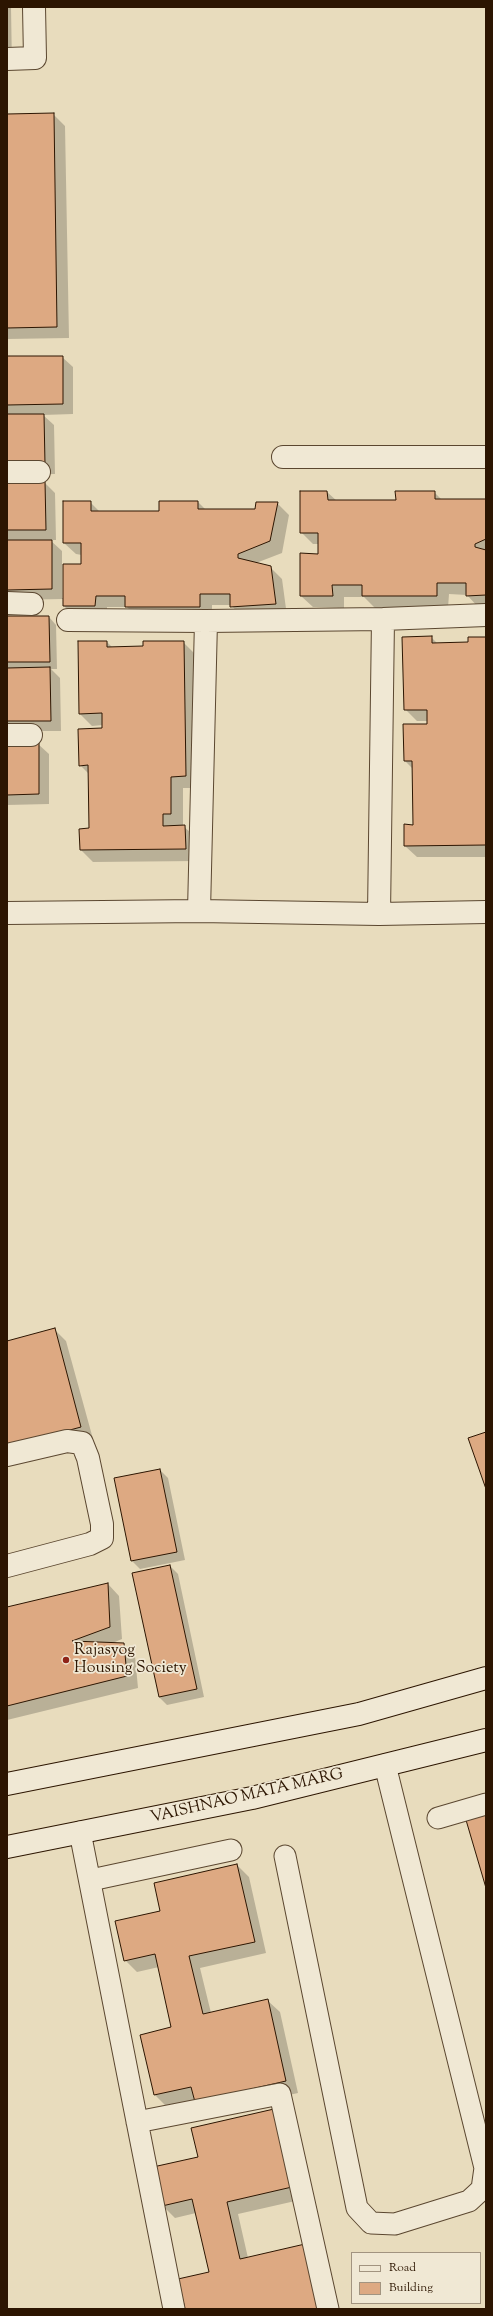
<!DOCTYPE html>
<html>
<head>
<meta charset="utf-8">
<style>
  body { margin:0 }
  #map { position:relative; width:493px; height:2316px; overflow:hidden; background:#e8dcbd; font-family:"Sorts Mill Goudy",serif }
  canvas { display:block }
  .frame { position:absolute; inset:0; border:8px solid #2c1501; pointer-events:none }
  .legend { position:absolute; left:351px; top:2252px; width:130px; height:52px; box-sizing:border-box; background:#f0e8d4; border:1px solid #a29480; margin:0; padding:5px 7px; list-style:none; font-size:12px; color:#2c1501 }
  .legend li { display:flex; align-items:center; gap:8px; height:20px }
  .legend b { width:20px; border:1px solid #a29480 }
</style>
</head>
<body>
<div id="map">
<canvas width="493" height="2316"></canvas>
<div class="frame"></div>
<ul class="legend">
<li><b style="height:5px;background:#f0e8d4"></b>Road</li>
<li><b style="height:11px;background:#dda982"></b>Building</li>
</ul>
</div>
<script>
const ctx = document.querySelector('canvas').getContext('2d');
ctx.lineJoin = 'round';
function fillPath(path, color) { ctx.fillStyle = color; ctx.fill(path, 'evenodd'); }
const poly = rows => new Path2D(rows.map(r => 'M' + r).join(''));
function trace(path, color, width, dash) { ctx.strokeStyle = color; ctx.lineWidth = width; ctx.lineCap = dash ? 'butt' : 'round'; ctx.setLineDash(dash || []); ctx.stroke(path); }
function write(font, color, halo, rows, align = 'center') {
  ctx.font = font + ' "Sorts Mill Goudy",serif'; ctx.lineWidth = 3.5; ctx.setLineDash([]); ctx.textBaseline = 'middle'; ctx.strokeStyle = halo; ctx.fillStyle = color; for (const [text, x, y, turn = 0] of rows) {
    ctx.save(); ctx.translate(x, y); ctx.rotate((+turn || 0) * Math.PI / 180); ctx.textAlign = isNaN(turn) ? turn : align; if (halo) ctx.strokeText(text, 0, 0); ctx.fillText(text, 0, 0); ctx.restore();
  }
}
fillPath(poly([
  [7,7,11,7,12,67,7,67],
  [53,114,65,126,69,338,7,339,7,115],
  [7,357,62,357,73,367,73,414,43,415,54,425,55,474,7,475],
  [44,482,55,493,56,540,50,540,62,551,62,598,64,598,82,565,82,555,76,554,64,543,90,502,100,512,160,512,198,502,206,510,256,510,277,503,289,515,282,553,256,563,270,567,282,579,287,616,243,618,231,605,212,605,212,618,138,618,127,607,107,607,107,618,76,618,64,606,64,599,7,600,7,483],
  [327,492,337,501,397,501,434,492,442,500,486,500,486,607,479,608,467,595,449,594,448,608,375,608,364,597,344,597,344,608,313,607,301,596,319,555,319,544,313,544,301,532],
  [7,617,49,617,56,625,57,669,51,669,60,678,61,731,7,731],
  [431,637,438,644,469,643,486,638,486,857,417,857,405,846,414,826,413,769,405,761,428,725,428,721,417,721,405,709],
  [107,642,113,648,144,647,183,642,195,654,198,788,183,788,183,826,197,838,197,861,93,862,81,850,90,829,89,774,80,765,103,729,103,725,92,726,80,714],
  [7,744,38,744,49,754,49,804,7,805],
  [54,1329,66,1341,93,1439,7,1462,7,1342],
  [160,1470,168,1478,185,1560,140,1569,132,1561],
  [170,1566,178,1574,204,1697,167,1705,159,1697],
  [108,1584,119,1596,122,1639,110,1644,123,1644,135,1656,138,1688,7,1720,7,1608],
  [237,1865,249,1877,266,1953,200,1968,211,2013,268,2001,280,2012,298,2093,208,2113,167,2107,155,2095,173,2028,159,1967,137,1972,125,1960,162,1912],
  [274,2110,304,2199,238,2214,248,2258,186,2309,210,2273,196,2213,175,2218,163,2206,199,2157]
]), '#0003');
const building = poly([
  [54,113,57,327,7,328,7,114,54,113],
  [7,356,63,356,63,404,7,405,7,356],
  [7,414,44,414,45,464,7,464,7,414],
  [45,481,46,530,7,530,7,482,45,481],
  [300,491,327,491,328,500,396,500,395,491,435,491,435,499,486,499,486,539,475,544,475,547,486,550,486,595,466,596,466,583,437,583,437,596,362,596,362,585,332,585,333,596,300,596,300,553,318,554,318,533,300,533,300,491],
  [63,501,91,501,91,511,159,511,159,501,198,501,198,509,255,509,256,502,278,502,270,541,238,554,238,558,271,566,276,604,230,607,230,594,200,594,200,607,125,607,125,596,96,596,95,606,63,606,63,564,81,564,81,543,63,543,63,501],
  [7,540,52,540,52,589,7,590,7,540],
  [7,616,49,616,50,662,7,662,7,616],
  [432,636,432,643,468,642,468,637,486,637,486,845,404,846,404,824,413,825,412,761,404,761,403,724,427,724,427,710,404,710,402,637,432,636],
  [78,641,107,641,107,647,143,646,143,641,184,641,186,776,171,777,171,814,163,814,163,826,185,825,186,849,80,850,79,829,89,828,88,765,79,766,78,729,102,728,102,713,79,714,78,641],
  [50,667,51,721,7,721,7,668,50,667],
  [7,743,39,743,39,794,7,795,7,743],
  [55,1328,81,1427,7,1447,7,1341,55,1328],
  [486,1432,486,1489,468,1438,486,1432],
  [160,1469,177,1552,131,1561,114,1478,160,1469],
  [170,1565,197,1689,159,1697,132,1573,170,1565],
  [108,1583,110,1627,72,1641,124,1643,127,1676,7,1706,7,1607,108,1583],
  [486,1814,486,1888,466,1820,486,1814],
  [237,1864,255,1942,189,1956,203,2014,268,1999,286,2081,195,2102,191,2087,154,2095,140,2035,171,2027,155,1954,124,1961,115,1921,160,1911,154,1883,237,1864],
  [274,2109,292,2187,227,2202,240,2259,305,2244,320,2309,185,2309,178,2279,209,2272,192,2199,162,2206,153,2167,198,2157,191,2128,274,2109]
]);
fillPath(building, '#dda982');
trace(building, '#2c1501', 1);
const service = poly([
  [438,1818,486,1804],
  [80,1832,174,2309],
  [285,1856,357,2208,371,2223,395,2224,469,2201,482,2189,485,2168,385,1765],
  [91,1880,231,1850],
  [137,2122,280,2094,328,2309]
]);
const minor = poly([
  [7,59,35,58,34,7],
  [283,457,486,457],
  [7,472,39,472],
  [7,603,32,604],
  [68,620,206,621,383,619,486,615],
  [7,735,31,735],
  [199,911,206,621],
  [7,913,199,911,379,914,486,912],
  [379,914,383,619],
  [7,1455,67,1441,82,1443,88,1458,102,1524,102,1538,90,1544,7,1566]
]);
const secondary = poly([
  [7,1784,359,1714,486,1678],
  [7,1847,252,1798,486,1740]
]);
trace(service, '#5b4730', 23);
trace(minor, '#5b4730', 24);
trace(secondary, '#2c1501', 24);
trace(service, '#f0e8d4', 21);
trace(minor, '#f0e8d4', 22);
trace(secondary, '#f0e8d4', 22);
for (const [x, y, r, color] of [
  [66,1660,4,"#8f2418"]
]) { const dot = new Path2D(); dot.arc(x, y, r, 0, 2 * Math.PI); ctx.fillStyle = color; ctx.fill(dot); trace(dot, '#f0e8d4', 1.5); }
write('16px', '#2c1501', '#f0e8d4', [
  ["Rajasyog",74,1651],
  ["Housing Society",74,1669]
], 'left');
write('16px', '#2c1501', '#f0e8d4', [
  ["VAISHNAO MATA MARG",247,1797,-13]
]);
</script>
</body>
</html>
